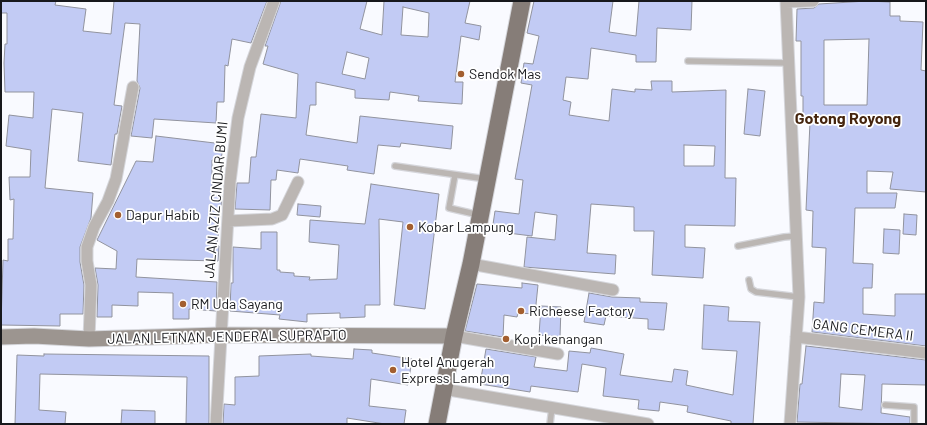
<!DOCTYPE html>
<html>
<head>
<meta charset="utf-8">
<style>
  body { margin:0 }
  #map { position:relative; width:927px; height:425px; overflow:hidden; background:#f9faff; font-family:Barlow,sans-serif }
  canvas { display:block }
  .frame { position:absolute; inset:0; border:2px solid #17181c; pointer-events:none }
</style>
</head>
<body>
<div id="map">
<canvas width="927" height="425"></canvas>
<div class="frame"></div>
</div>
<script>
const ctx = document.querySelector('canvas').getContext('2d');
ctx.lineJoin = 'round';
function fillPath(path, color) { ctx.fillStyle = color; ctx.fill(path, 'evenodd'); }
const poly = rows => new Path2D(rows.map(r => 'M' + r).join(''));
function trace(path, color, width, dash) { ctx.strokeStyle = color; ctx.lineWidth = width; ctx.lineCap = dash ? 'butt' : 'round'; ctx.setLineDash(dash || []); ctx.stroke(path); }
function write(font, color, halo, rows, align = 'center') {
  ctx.font = font + ' Barlow,sans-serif'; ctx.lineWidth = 3.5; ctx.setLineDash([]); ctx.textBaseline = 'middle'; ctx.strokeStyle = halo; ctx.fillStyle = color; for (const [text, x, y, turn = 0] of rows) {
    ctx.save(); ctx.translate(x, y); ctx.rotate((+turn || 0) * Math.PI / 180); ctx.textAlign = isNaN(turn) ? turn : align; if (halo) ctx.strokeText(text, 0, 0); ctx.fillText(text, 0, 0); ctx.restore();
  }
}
const building = poly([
  [1,1,56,1,55,5,86,9,83,31,111,34,114,1,267,1,251,43,232,39,228,66,225,65,224,102,217,102,216,123,154,119,152,138,131,136,140,88,137,81,140,24,125,23,114,105,122,106,117,134,115,134,111,165,78,161,83,113,52,109,45,188,93,193,91,218,80,247,80,262,84,285,83,314,60,314,60,326,1,325,3,260,8,261,8,239,13,239,14,199,10,200,9,177,30,177,31,150,6,146,9,115,33,118,34,92,5,92,4,63,5,44,7,44,7,13,1,13,1,1],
  [281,1,367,1,360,29,382,35,384,1,470,1,465,23,481,26,479,40,461,36,455,82,463,82,462,104,418,101,419,96,390,92,389,100,355,98,355,90,316,82,316,105,310,105,306,135,357,143,360,116,453,126,451,149,401,143,400,147,378,145,374,174,347,170,348,166,300,159,298,173,277,170,276,180,271,180,270,210,235,209,237,183,249,183,251,157,256,157,261,114,296,118,298,74,263,64,268,46,265,46,281,1],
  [403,7,429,13,428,37,401,35,403,7],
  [347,52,369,58,365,79,342,74,347,52],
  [534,1,613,1,609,32,636,36,639,1,692,1,691,30,657,28,656,62,636,62,636,55,591,48,588,79,566,77,563,100,571,102,569,115,609,121,612,89,635,92,635,89,652,90,651,81,672,81,672,92,726,90,725,178,736,178,735,226,685,225,685,247,705,248,703,278,652,275,654,231,634,231,634,207,591,204,587,253,616,255,615,274,524,267,527,237,555,240,557,215,535,212,532,236,492,231,495,211,519,214,523,180,515,179,532,85,521,83,524,63,533,64,539,36,527,33,534,1],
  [684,145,715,146,714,166,684,166,684,145],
  [867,1,890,2,890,16,900,16,900,21,923,22,921,70,926,71,926,192,890,189,893,172,867,171,867,193,897,193,895,208,855,208,853,263,873,264,872,288,863,288,863,314,895,316,895,294,926,294,926,346,812,332,814,302,824,303,826,248,812,247,813,211,806,210,810,122,803,122,803,96,801,96,801,41,796,41,797,9,814,8,819,4,867,1],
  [869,39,867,105,824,105,824,40,869,39],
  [748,89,765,91,760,136,744,134,748,89],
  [156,136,223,144,221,162,212,160,212,195,222,196,217,246,219,246,218,261,137,259,136,277,217,282,216,311,189,309,189,319,173,319,173,293,138,292,138,306,112,305,112,317,97,317,98,285,95,268,116,269,117,251,97,240,136,161,153,162,156,136],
  [371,184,439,194,425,309,394,305,403,222,379,219,380,305,365,305,365,317,340,318,340,313,307,314,307,322,279,319,280,315,230,311,231,283,233,283,233,247,261,249,261,232,277,232,277,270,280,270,280,272,294,273,294,276,310,277,309,280,337,279,339,245,309,242,310,220,365,224,371,184],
  [298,204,321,206,320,217,297,215,298,204],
  [904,214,917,215,916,235,903,234,904,214],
  [884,229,900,230,899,254,883,253,884,229],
  [522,283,538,285,535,314,518,313,517,317,504,315,503,337,465,331,477,284,522,288,522,283],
  [589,293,612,297,640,298,640,302,667,303,664,330,648,329,648,319,606,316,604,325,584,322,589,293],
  [704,305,729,307,728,321,760,322,753,424,731,424,731,421,687,412,688,406,660,402,659,411,638,409,639,400,603,396,606,368,582,364,578,392,531,386,530,392,480,384,486,349,536,357,534,367,567,371,569,351,590,353,591,348,624,354,620,375,672,382,674,369,688,371,686,385,733,395,737,351,702,349,704,305],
  [541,306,561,307,560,337,539,335,541,306],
  [806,346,926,360,926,385,882,384,881,413,910,417,910,424,797,422,800,384,802,384,806,346],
  [841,374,865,375,862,410,839,407,841,374],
  [354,349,372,350,372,353,412,359,408,385,371,379,369,406,406,410,404,424,385,424,347,418,347,424,223,424,224,404,235,405,235,377,259,376,259,356,311,354,311,356,353,359,354,349],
  [44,354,209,356,209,424,186,424,187,377,40,374,39,410,66,412,65,424,15,424,17,355,44,356,44,354],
  [122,410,155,411,155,424,121,424,122,410]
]);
fillPath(building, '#c2cbf4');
trace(building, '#91939e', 1);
const lane = poly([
  [688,61,788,63],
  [395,166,486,179],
  [455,175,449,208,479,215],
  [738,246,784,237,797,236],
  [749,280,751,289,756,292,799,297],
  [885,405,914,407,914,424],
  [550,424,552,407]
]);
const street = poly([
  [786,1,799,297,790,424],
  [786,2,813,1],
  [228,221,272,219,282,215,298,182],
  [471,264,613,290],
  [454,336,558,354],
  [796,337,926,353],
  [89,339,91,285,87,261,87,247,94,227,108,201,116,179,133,87],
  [443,389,648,424],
  [216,424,230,182,238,118,250,67,274,1]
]);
const secondary = poly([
  [1,337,34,336,89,339,220,335,454,336]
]);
const primary = poly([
  [437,424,454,336,471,264,522,1]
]);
trace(lane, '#d5d6db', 8);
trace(street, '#d5d6db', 13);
trace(secondary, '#d5d6db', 17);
trace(primary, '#d5d6db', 19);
trace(lane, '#bbb6b3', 5.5);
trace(street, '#bbb6b3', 11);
trace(secondary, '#9c9590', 15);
trace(primary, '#867d78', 17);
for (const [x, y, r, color] of [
  [461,74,4,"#a35f30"],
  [118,215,4,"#a35f30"],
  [410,227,4,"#a35f30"],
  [183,304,4,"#a35f30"],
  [521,311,4,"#a35f30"],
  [506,339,4,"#a35f30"],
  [393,370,4,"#a35f30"]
]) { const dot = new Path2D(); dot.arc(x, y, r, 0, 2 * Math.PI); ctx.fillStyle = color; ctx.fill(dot); trace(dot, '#fff', 1.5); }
write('14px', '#17181c', '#fff', [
  ["Sendok Mas",469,74],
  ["Dapur Habib",126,215],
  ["Kobar Lampung",418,227],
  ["RM Uda Sayang",191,304],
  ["Richeese Factory",529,311],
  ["Kopi kenangan",514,339],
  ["Hotel Anugerah",401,362],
  ["Express Lampung",401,378]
], 'left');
write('14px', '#17181c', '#fff', [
  ["JALAN AZIZ CINDAR BUMI",216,200,-85],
  ["GANG CEMERA II",863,330,7],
  ["JALAN LETNAN JENDERAL SUPRAPTO",227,337,-1]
]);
write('bold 16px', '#44240d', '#fff', [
  ["Gotong Royong",848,119]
]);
</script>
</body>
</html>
